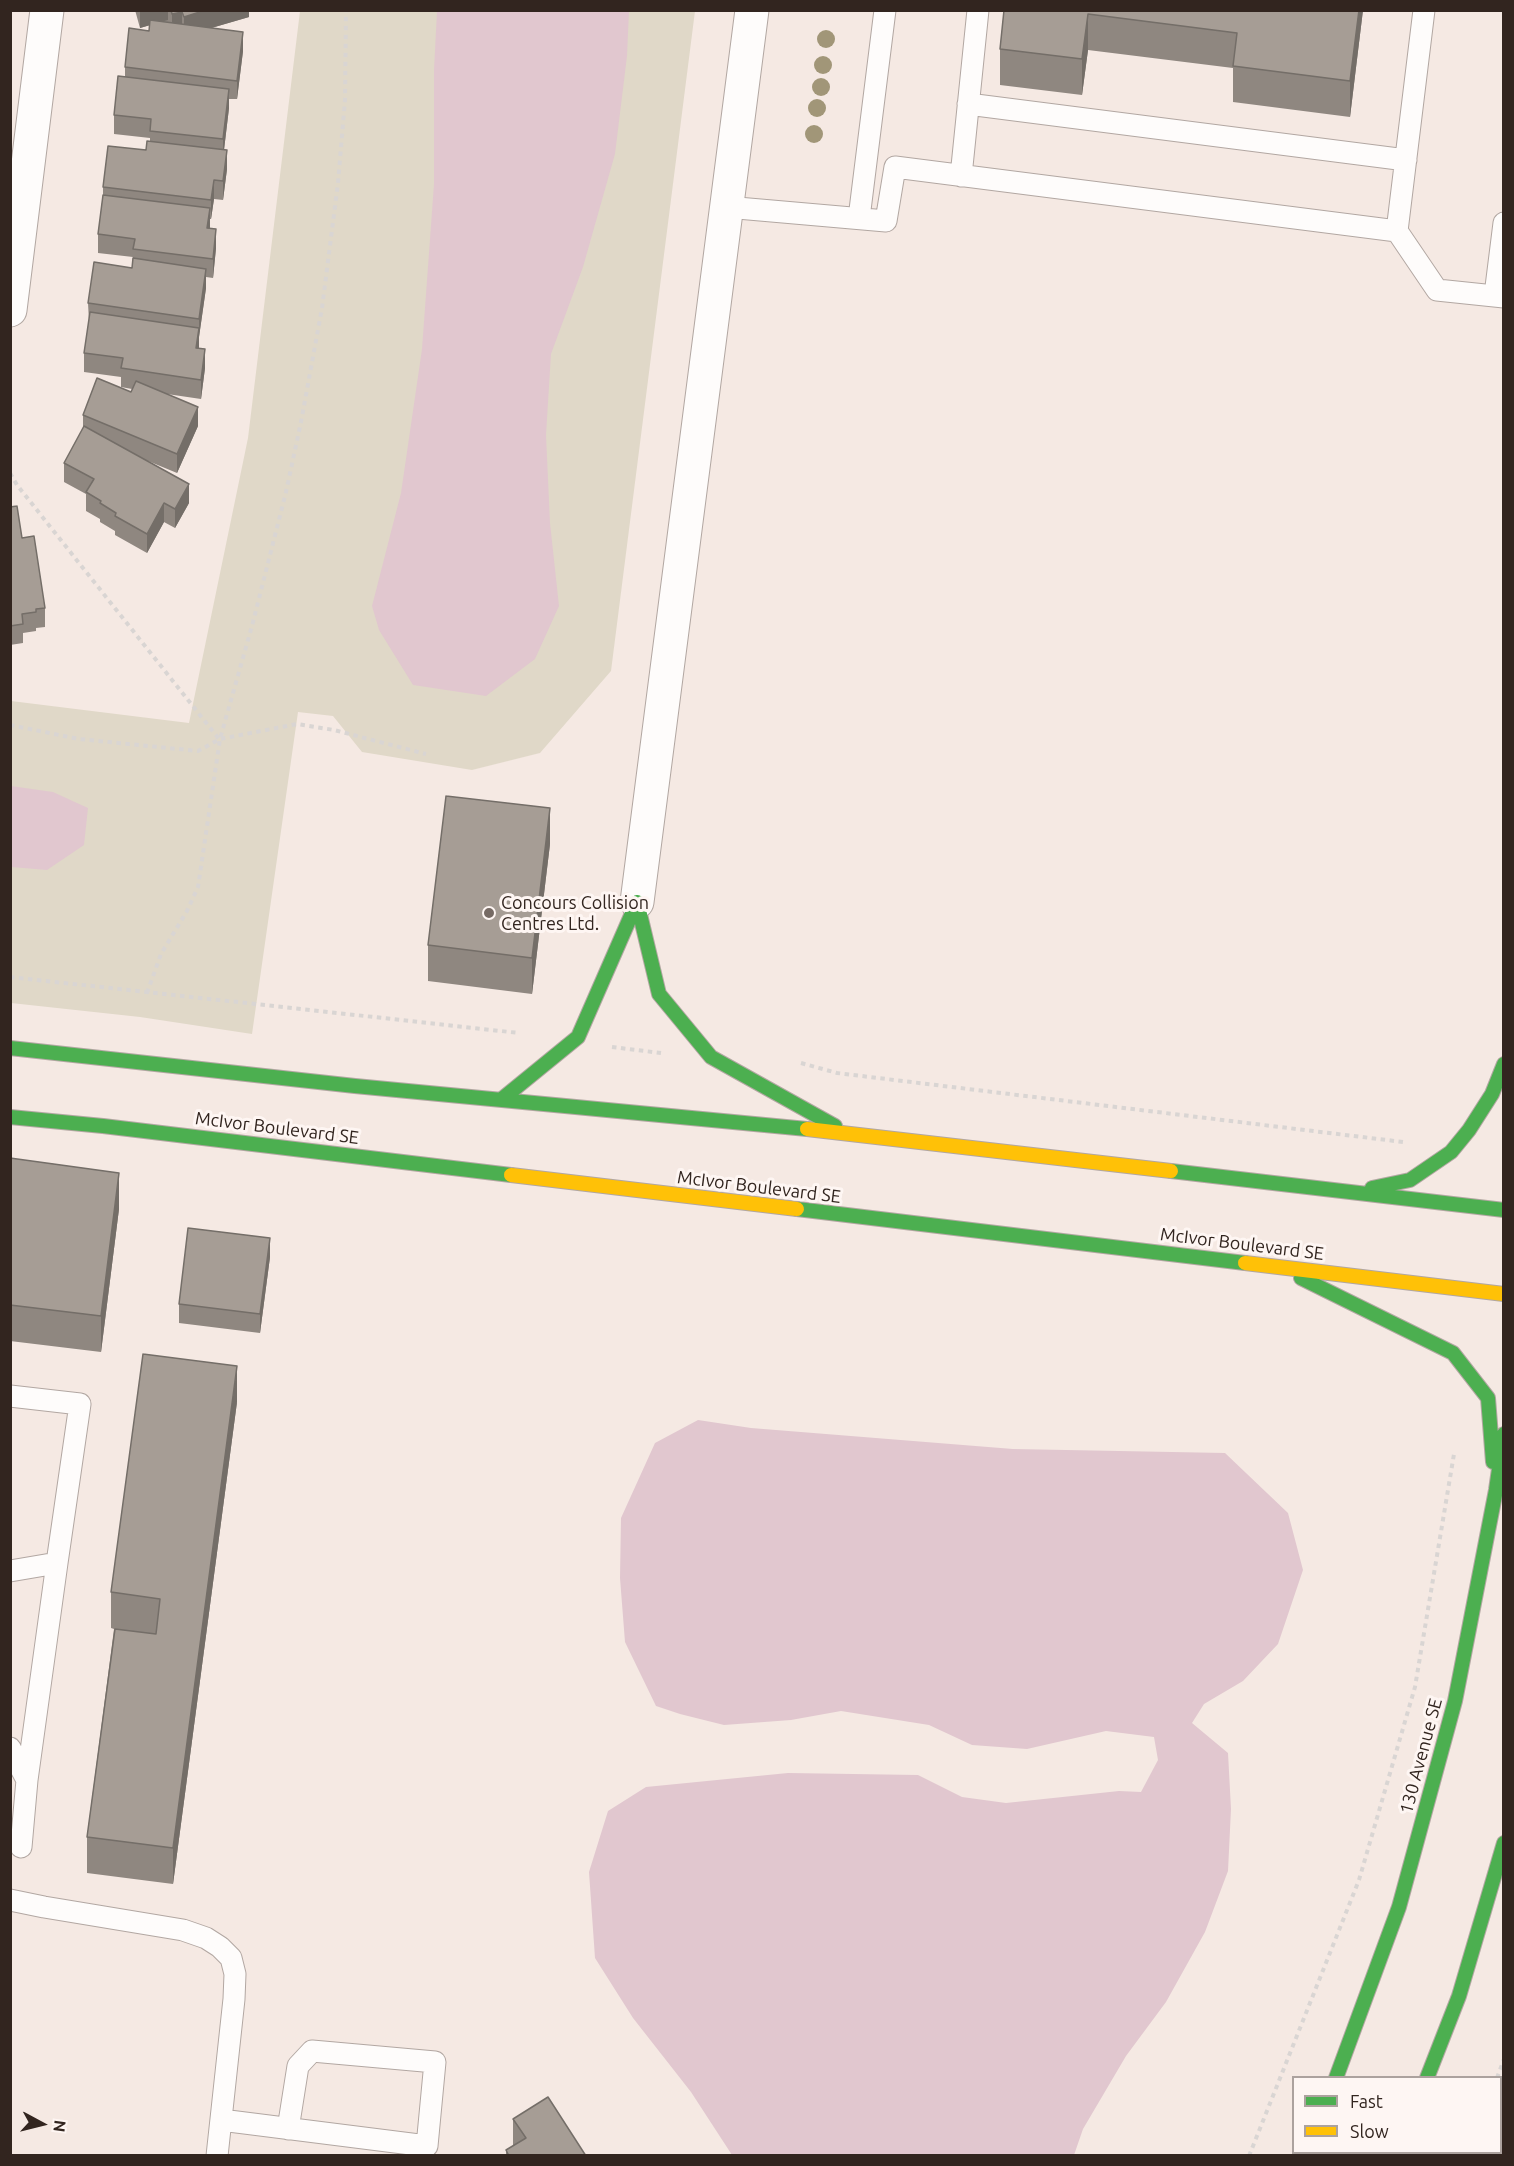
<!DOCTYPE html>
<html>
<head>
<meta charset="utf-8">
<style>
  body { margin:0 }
  #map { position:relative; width:1514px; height:2166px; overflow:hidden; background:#f5e9e3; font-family:Ubuntu,sans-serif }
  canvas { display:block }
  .frame { position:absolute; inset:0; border:12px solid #32251f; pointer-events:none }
  .legend { position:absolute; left:1292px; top:2076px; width:210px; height:78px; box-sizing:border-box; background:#fef6f3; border:2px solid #aca29e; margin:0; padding:8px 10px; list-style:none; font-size:18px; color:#32251f }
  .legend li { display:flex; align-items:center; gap:12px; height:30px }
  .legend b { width:30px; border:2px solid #aca29e }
  .north { position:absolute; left:12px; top:2094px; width:60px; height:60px; -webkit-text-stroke:4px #fef6f3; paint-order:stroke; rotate:97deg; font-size:16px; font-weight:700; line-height:24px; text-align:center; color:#32251f }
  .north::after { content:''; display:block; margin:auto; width:21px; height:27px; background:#32251f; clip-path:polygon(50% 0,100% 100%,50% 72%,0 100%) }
</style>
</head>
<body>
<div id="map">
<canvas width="1514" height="2166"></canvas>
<div class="frame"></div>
<ul class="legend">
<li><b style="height:8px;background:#4caf50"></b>Fast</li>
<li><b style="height:8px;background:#ffc107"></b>Slow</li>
</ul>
<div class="north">N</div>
</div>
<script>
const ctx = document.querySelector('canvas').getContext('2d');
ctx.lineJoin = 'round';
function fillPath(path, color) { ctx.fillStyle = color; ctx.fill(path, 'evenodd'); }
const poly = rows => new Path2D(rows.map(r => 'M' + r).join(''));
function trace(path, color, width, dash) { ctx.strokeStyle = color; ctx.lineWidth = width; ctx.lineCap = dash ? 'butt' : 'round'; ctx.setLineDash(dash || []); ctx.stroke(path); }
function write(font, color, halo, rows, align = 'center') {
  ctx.font = font + ' Ubuntu,sans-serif'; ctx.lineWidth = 6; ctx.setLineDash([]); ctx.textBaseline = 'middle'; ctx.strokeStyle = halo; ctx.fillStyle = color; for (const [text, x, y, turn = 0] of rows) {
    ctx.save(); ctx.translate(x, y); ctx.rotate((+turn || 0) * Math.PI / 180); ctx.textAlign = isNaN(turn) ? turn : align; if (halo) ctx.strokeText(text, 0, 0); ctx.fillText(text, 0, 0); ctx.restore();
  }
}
fillPath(poly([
  [300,11,695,11,611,671,540,753,472,770,362,752,333,716,298,712,252,1034,140,1017,11,1003,11,701,189,723,248,438]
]), '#e0d8c8');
fillPath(poly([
  [437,11,629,11,627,56,615,154,583,267,551,354,546,435,550,523,559,606,535,659,486,696,413,685,379,630,372,606,401,493,422,349,434,184,434,70],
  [11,786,53,792,88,808,84,845,47,870,11,867],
  [698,1420,751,1428,1013,1449,1225,1453,1288,1513,1303,1570,1278,1644,1243,1681,1204,1704,1192,1723,1228,1753,1231,1809,1228,1871,1205,1932,1166,2002,1126,2056,1083,2129,1074,2155,732,2155,691,2092,633,2018,595,1958,589,1872,608,1811,646,1787,788,1773,918,1775,962,1797,1006,1803,1119,1791,1141,1792,1158,1760,1154,1737,1106,1731,1027,1749,972,1745,929,1725,841,1711,791,1720,724,1725,680,1714,656,1706,625,1642,620,1578,621,1518,655,1443]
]), '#e1c7cf');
const lane = poly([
  [968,104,1406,160],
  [961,176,978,10],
  [726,207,886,221,895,167,1397,231,1437,290,1504,297],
  [859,218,885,10],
  [1397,231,1424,10],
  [1495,295,1504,223],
  [10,1396,80,1404,57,1563],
  [10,1571,57,1563,27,1780,21,1847],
  [10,1748,27,1780],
  [10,1900,44,1907,183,1930,206,1938,220,1947,231,1958,235,1974,234,1999,217,2156],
  [221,2120,427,2146,435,2062,312,2051,298,2066,288,2129]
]);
const street = poly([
  [10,310,47,10],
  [637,902,752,10]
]);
const fast = poly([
  [637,902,659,994,711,1057,835,1126],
  [10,1048,355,1086,807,1129],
  [502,1099,578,1037,637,902],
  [10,1117,103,1126,511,1175],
  [1171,1171,1504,1210],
  [1372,1188,1410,1180,1451,1152,1469,1130,1492,1094,1504,1064],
  [797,1209,1245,1263],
  [1301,1278,1453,1353,1488,1398,1493,1462],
  [1336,2078,1399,1907,1455,1701,1496,1490,1504,1434],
  [1427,2078,1459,1996,1504,1843],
  [1302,2156,1303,2152],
  [1396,2156,1397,2152]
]);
const slow = poly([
  [807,1129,1171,1171],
  [511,1175,797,1209],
  [1245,1263,1504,1294]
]);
trace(lane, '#b2a7a2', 23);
trace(street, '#b2a7a2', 35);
trace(fast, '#b2a7a2', 16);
trace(slow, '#b2a7a2', 16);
trace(poly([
  [10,473,17,485,219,739],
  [10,725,79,739,198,751,220,739,297,724,334,730,426,754],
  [10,977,519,1033],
  [147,993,161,954,187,911,198,887,220,739,252,626,286,492,301,422,322,308,338,183,345,100,346,10],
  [612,1047,661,1053],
  [801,1063,837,1073,1403,1142],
  [1497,2078,1504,2059],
  [1249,2156,1359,1880,1415,1687,1454,1454],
  [1471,2156,1472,2152]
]), '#d9d5d3', 4, [4.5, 4.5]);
trace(lane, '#fefcfb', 21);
trace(street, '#fefcfb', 33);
trace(fast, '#4caf50', 14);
trace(slow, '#ffc107', 14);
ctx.fillStyle = '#a19678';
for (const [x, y] of [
  [826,39],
  [823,65],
  [821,87],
  [817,108],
  [814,134]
]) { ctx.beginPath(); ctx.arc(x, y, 9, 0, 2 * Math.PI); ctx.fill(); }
fillPath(poly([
  [135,10,249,10,249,17,211,28,243,51,237,99,229,99,229,108,224,150,227,169,223,200,214,199,211,219,210,219,210,228,216,248,213,278,206,277,206,288,199,337,199,348,205,368,201,399,167,394,198,426,177,473,148,461,189,503,175,528,164,522,147,553,115,535,115,531,100,522,100,519,86,511,86,494,64,482,64,463,83,430,83,415,131,392,132,389,121,387,121,377,84,372,84,353,89,322,88,303,132,268,133,257,98,253,98,234,103,195,103,187,146,150,150,141,150,138,114,134,114,115,125,76,125,67,149,31,150,25,140,28],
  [1004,10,1363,10,1350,117,1233,102,1233,68,1088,50,1082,95,1000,85,1000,49],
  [10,507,22,538,45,608,45,627,36,628,36,631,23,633,23,643,10,645],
  [550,844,532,994,428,981,428,945],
  [10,1158,119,1209,101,1352,10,1341],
  [270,1257,260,1333,179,1323,179,1304],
  [237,1402,173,1884,87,1873,87,1837,114,1629,111,1628,111,1592],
  [513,2119,586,2156,506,2156,506,2150,513,2146]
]), '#8f8780');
fillPath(poly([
  [140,10,168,10,168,20,140,28],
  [206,10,249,10,249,17,184,36,184,17],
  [1359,10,1363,10,1350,117,1350,81],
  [182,12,182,31,172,33,172,14],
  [1088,14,1088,50,1082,95,1082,59],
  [243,32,243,51,237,99,237,81],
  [229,89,229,108,223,158,223,139],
  [227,150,227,169,223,200,223,181],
  [214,180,214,199,211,219,211,200],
  [210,208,210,227,207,247,207,228],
  [216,229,216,248,213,278,213,259],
  [206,269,206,288,199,337,199,347,196,367,196,348,199,329,199,319],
  [205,349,205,368,201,399,201,380],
  [198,407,198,426,177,473,177,454],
  [189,484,189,503,175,528,175,509],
  [164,503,164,522,147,553,147,534],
  [550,808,550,844,532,994,532,958],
  [119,1173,119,1209,101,1352,101,1316],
  [270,1238,270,1257,260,1333,260,1314],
  [237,1366,237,1402,173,1884,173,1848]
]), '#746e68');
const building = poly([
  [171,10,206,10,184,17,182,12,172,14,171,10],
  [1004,10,1359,10,1350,81,1233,66,1237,33,1088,14,1082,59,1000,49,1004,10],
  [150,20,243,32,237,81,125,67,129,28,149,31,150,20],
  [118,76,229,89,223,139,150,131,151,119,114,115,118,76],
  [147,141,227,150,223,181,214,180,211,200,103,187,108,146,146,150,147,141],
  [103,195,210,208,207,228,216,229,213,259,133,249,135,239,98,234,103,195],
  [133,258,206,269,199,319,88,303,94,262,132,268,133,258],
  [90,312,199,328,196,348,205,349,201,380,121,368,123,358,84,353,90,312],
  [97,378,131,392,136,381,198,407,177,454,83,415,97,378],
  [84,426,189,484,175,509,164,503,147,534,115,516,116,513,100,503,101,501,86,492,94,479,64,463,84,426],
  [17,506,22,538,34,536,45,608,36,609,36,612,22,614,23,624,10,626,10,507,17,506],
  [446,796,550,808,532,958,428,945,446,796],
  [10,1158,119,1173,101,1316,10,1305,10,1158],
  [188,1228,270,1238,260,1314,179,1304,188,1228],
  [143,1354,237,1366,173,1848,87,1837,115,1629,156,1634,160,1599,111,1592,143,1354],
  [548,2097,586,2156,509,2156,506,2150,526,2138,513,2119,548,2097]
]);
fillPath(building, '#a69d95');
trace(building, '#746e68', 1.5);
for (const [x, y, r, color] of [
  [489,913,6,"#766a64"]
]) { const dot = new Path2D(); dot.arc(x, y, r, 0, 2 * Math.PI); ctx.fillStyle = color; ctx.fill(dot); trace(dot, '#fef6f3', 2); }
write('18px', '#32251f', '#fef6f3', [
  ["Concours Collision",501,903],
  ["Centres Ltd.",501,924]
], 'left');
write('18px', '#32251f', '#fef6f3', [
  ["McIvor Boulevard SE",277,1128,7],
  ["McIvor Boulevard SE",759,1187,7],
  ["McIvor Boulevard SE",1242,1244,7],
  ["130 Avenue SE",1421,1756,-75]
]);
</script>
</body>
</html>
